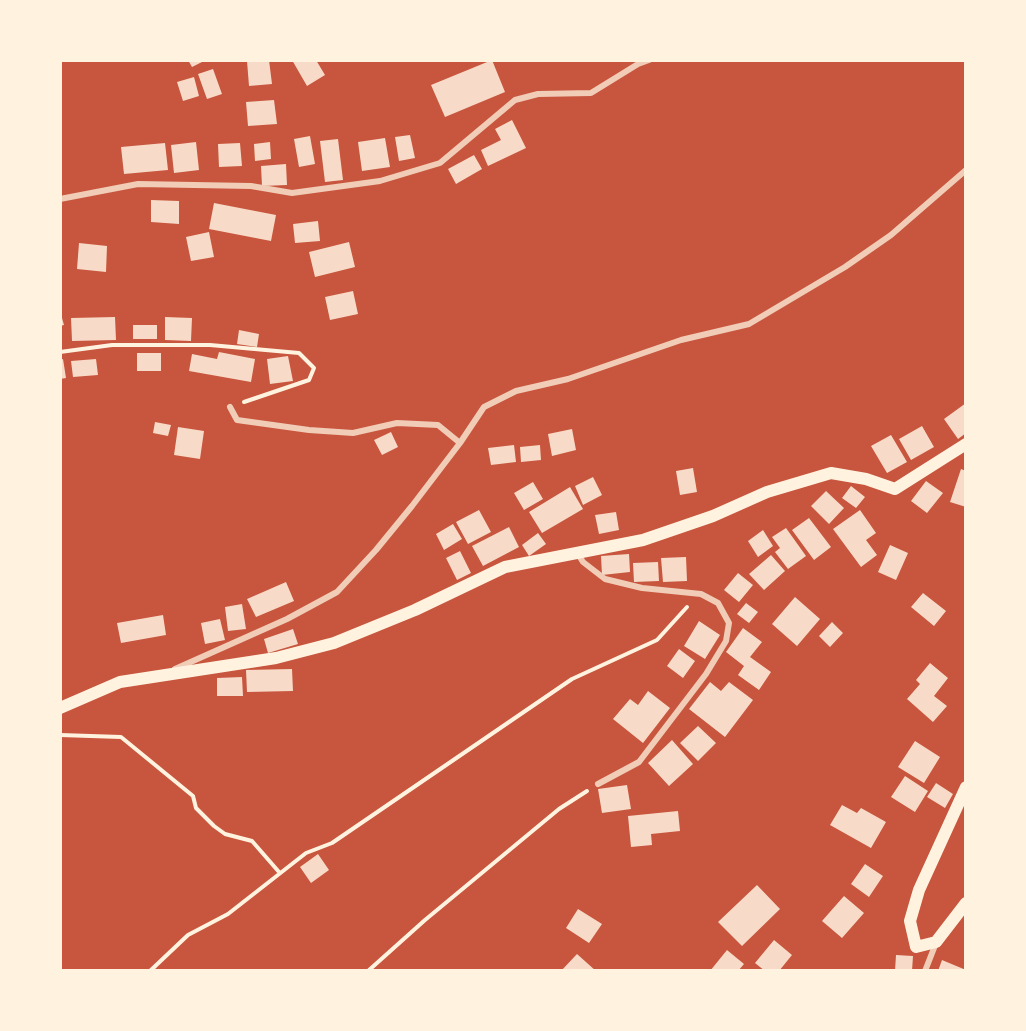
<!DOCTYPE html>
<html>
<head>
<meta charset="utf-8">
<style>
  body { margin:0 }
  #map { position:relative; width:1026px; height:1031px; overflow:hidden; background:#c8553d; font-family:"Noto Sans",sans-serif }
  canvas { display:block }
  .frame { position:absolute; inset:0; border:62px solid #fff3e0; pointer-events:none }
</style>
</head>
<body>
<div id="map">
<canvas width="1026" height="1031"></canvas>
<div class="frame"></div>
</div>
<script>
const ctx = document.querySelector('canvas').getContext('2d');
ctx.lineJoin = 'round';
function fillPath(path, color) { ctx.fillStyle = color; ctx.fill(path, 'evenodd'); }
const poly = rows => new Path2D(rows.map(r => 'M' + r).join(''));
function trace(path, color, width, dash) { ctx.strokeStyle = color; ctx.lineWidth = width; ctx.lineCap = dash ? 'butt' : 'round'; ctx.setLineDash(dash || []); ctx.stroke(path); }
fillPath(poly([
  [188,60,206,60,192,67],
  [269,60,272,84,249,86,247,61],
  [292,60,316,60,325,75,307,86],
  [492,60,505,92,445,117,431,85],
  [213,69,222,94,207,99,198,74],
  [194,77,199,96,183,101,177,82],
  [274,100,277,124,248,126,246,102],
  [512,120,526,148,488,166,481,150,501,140,495,129],
  [410,135,415,158,399,161,395,137],
  [310,136,315,164,299,167,294,139],
  [385,138,390,167,362,171,358,142],
  [338,139,343,180,325,182,320,141],
  [196,142,199,170,174,173,171,145],
  [270,142,271,159,255,161,254,144],
  [165,143,168,170,124,174,121,147],
  [240,143,242,166,219,167,218,144],
  [474,155,482,169,456,184,448,169],
  [286,164,287,185,262,186,261,166],
  [151,200,179,201,179,224,151,222],
  [214,203,276,215,271,241,209,229],
  [318,221,320,241,295,243,293,224],
  [209,232,214,257,191,261,186,237],
  [349,242,355,267,315,277,309,252],
  [79,243,107,246,106,272,77,269],
  [353,291,358,314,330,320,325,297],
  [60,311,64,325,60,326],
  [115,317,116,340,72,341,71,318],
  [165,317,192,318,191,341,165,340],
  [133,325,157,325,157,339,133,339],
  [239,330,259,334,257,347,237,344],
  [219,352,255,359,251,382,189,371,192,354,217,359],
  [137,353,161,353,161,371,137,371],
  [288,356,293,381,270,384,267,359],
  [63,359,66,378,60,379,60,360],
  [96,359,98,375,73,377,71,361],
  [966,403,966,433,958,439,944,419],
  [155,422,171,425,168,436,153,433],
  [922,426,934,447,911,460,899,439],
  [178,427,204,431,200,459,174,455],
  [572,429,576,450,552,456,548,434],
  [391,432,398,447,382,455,374,440],
  [891,435,907,462,887,473,871,446],
  [514,445,516,462,491,465,488,448],
  [540,445,541,460,521,462,520,447],
  [693,468,697,492,680,495,676,471],
  [961,469,966,471,966,507,950,502],
  [593,477,602,495,583,505,575,486],
  [926,481,943,493,927,513,911,501],
  [533,482,543,499,524,510,514,493],
  [851,486,865,497,856,508,842,498],
  [570,487,583,509,542,533,529,512],
  [826,491,844,508,829,524,811,506],
  [479,510,491,532,468,544,456,522],
  [860,510,876,533,866,540,877,555,861,567,833,529],
  [616,512,619,530,599,534,595,515],
  [809,518,831,547,814,560,792,530],
  [453,524,462,539,444,550,436,534],
  [509,527,519,547,483,566,472,546],
  [786,528,806,556,788,569,775,552,780,548,772,537],
  [763,530,773,546,758,557,748,541],
  [538,533,546,544,529,556,522,545],
  [890,545,908,553,896,580,878,572],
  [460,551,471,573,457,580,446,558],
  [629,554,630,572,602,575,601,556],
  [771,555,785,571,764,590,749,574],
  [686,557,687,581,663,582,661,558],
  [658,562,659,581,634,582,633,563],
  [738,573,753,585,739,602,724,590],
  [286,582,294,601,256,617,247,599],
  [923,593,946,611,934,626,911,607],
  [795,597,820,619,797,646,772,624],
  [746,603,758,612,749,623,737,614],
  [242,604,246,629,228,631,225,607],
  [163,615,166,635,121,643,117,623],
  [220,619,225,640,205,644,201,623],
  [699,621,720,635,705,659,684,646],
  [832,622,843,633,830,647,819,636],
  [743,628,762,642,750,657,771,672,759,690,738,675,744,666,726,652],
  [293,629,298,644,268,653,264,639],
  [679,649,695,661,683,678,667,666],
  [930,663,948,678,934,696,947,706,933,722,907,699,920,684,916,680],
  [292,669,293,691,247,692,246,670],
  [242,677,243,696,217,696,217,678],
  [710,682,721,691,729,682,753,700,725,737,689,709],
  [648,691,670,708,643,743,613,719,630,699,638,705],
  [698,726,716,743,698,761,680,743],
  [672,740,693,764,669,786,648,763],
  [915,741,940,757,924,783,898,767],
  [905,776,928,791,915,812,891,797],
  [936,783,953,794,945,808,927,797],
  [627,785,631,809,602,813,598,789],
  [842,805,857,813,861,808,886,822,871,848,830,825],
  [678,811,680,831,651,834,652,845,631,847,628,816],
  [318,854,329,870,311,883,300,867],
  [865,864,883,876,869,897,851,884],
  [757,885,780,909,742,946,718,922],
  [844,896,864,913,842,938,822,921],
  [578,909,602,924,589,943,566,928],
  [774,940,792,955,779,971,765,971,755,963],
  [727,950,744,964,738,971,710,971],
  [577,954,596,971,561,971],
  [896,955,913,956,912,971,895,971],
  [942,960,966,970,966,971,938,971]
]), '#f7dbc8');
trace(poly([
  [60,352,112,345,210,345,299,353,314,368,309,380,244,402],
  [60,735,121,737,193,796,196,808,214,826,225,834,252,841,279,872],
  [150,971,188,935,228,914,306,853,332,843,572,679,657,640,687,607],
  [368,971,425,920,559,809,587,791]
]), '#fff3e0', 4);
trace(poly([
  [60,199,138,184,251,186,292,193,380,181,440,163,515,100,538,94,591,93,638,64,649,60],
  [230,407,237,420,309,430,353,433,397,423,438,425,460,443],
  [576,551,583,562,605,579,642,588,701,594,718,603,729,623,726,641,706,674,639,762,598,784],
  [175,669,287,619,337,592,376,550,412,506,460,443,484,407,516,391,568,379,681,340,749,324,845,267,891,235,966,170],
  [925,971,936,943]
]), '#f1ccb7', 6);
trace(poly([
  [60,708,120,682,276,658,334,643,415,610,505,567,643,540,713,516,767,492,831,473,866,479,895,489,966,444],
  [966,787,919,890,910,921,916,947,936,942,966,903]
]), '#fff3e0', 12);
</script>
</body>
</html>
